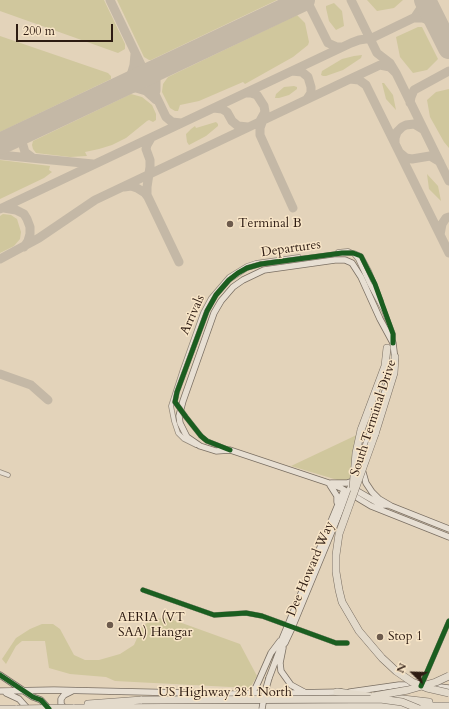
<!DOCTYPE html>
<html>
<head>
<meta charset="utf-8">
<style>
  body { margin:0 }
  #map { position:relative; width:449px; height:709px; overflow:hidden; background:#e3d3ba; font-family:Cardo,serif }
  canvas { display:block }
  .north { position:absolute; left:393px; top:653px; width:40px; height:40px; -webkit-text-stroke:3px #f8e5c7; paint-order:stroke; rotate:293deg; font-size:11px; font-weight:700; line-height:16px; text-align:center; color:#2d1b12 }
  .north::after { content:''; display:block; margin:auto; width:14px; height:18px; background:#2d1b12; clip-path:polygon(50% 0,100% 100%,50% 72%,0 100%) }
  .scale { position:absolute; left:16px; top:24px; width:97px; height:18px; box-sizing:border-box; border:2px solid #2d1b12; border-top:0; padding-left:5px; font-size:12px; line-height:14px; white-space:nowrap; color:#2d1b12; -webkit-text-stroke:3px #f8e5c7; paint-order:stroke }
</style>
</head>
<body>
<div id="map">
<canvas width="449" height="709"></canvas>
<div class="north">N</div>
<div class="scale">200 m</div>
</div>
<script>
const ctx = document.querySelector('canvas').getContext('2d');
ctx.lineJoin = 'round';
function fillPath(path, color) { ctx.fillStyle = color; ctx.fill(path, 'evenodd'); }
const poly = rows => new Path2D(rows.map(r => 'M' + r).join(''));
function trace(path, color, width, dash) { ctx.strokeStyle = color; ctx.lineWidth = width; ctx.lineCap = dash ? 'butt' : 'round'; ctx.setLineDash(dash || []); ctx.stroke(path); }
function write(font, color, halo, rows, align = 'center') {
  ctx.font = font + ' Cardo,serif'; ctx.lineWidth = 3; ctx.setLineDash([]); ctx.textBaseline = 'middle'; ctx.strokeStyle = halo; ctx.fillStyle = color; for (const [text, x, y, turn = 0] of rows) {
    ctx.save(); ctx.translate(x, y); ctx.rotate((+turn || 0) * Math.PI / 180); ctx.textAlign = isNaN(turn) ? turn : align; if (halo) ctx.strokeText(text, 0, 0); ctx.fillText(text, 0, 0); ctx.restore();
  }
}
fillPath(poly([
  [0,0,104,0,125,44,125,49,118,53,0,11],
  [117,0,277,0,151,60,149,60,144,57],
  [367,0,403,0,394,8,377,11],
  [334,3,342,11,344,26,336,30,329,21,326,8,326,6],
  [297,15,305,23,309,42,308,45,293,57,245,84,243,82,199,101,180,105,178,111,175,111,170,108,162,92,163,84,168,77],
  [418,27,422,27,438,59,427,70,413,73,400,57,396,37],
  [0,36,108,73,111,76,111,79,0,132],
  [362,55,361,58,343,70,326,76,323,76,321,75,322,71,342,59,354,56],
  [382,83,384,83,393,95,396,110,386,99],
  [294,86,297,87,297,89,289,95,279,98,275,98,276,94,284,87],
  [449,89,449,148,444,142,430,117,427,100,436,92],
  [131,94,142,97,152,105,156,114,156,120,153,122,149,120,147,121,126,138,112,145,99,149,85,152,87,156,70,157,36,153,33,149,32,145,33,141],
  [216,122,218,124,218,126,206,136,189,145,187,142,186,134,191,129,195,126,196,128],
  [0,160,50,166,49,170,52,172,44,178,0,199],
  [427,174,438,186,441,201,429,189],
  [3,214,11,215,17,219,21,232,20,239,14,246,0,253,0,216],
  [363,432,351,478,344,482,291,466],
  [168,618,240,644,257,676,250,688,115,681,106,677,70,674,49,668,45,641,22,641,16,646,6,664,2,659,16,638,30,629,42,624,53,624,60,629,74,655,85,660,99,660,120,654,134,645,142,627,152,619]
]), '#d0c79d');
trace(poly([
  [110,0,166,117,172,122,181,123],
  [351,0,377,53,390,63,396,73,449,181],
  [297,3,307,5,310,7,328,43,337,47,342,47],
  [415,17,421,8,422,0],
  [415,18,423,18,428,20,435,24,441,32],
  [292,71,302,72,308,77,311,87,311,93,307,99],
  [350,79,359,80,366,85,449,253],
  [117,88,126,81,131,75,134,65,135,54],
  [116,89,127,87,136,88,146,91,156,100],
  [156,91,156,76,161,68],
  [246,93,251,93,257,95,264,106,265,112,260,121],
  [410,103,411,97,414,90,449,71],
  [214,108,222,109,227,112,232,121,238,126,248,127],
  [264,117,260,128,260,135,293,208],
  [151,138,147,145,146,149,150,160,150,167,147,187,147,195,179,262],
  [395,144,395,138,397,132,402,127,406,125,414,124,424,130],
  [400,153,406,158,412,159,430,156,440,162],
  [0,155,93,164],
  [33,158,25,152,22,142,26,134,36,127],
  [124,187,131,186,137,188,145,193,148,197],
  [4,208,16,210,24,214,27,219,30,227,30,234,28,241,24,247],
  [0,209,351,43,359,40,372,38,430,10],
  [440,235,442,224,446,218,449,217],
  [0,259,39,238,95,200,350,79,380,65,390,67,396,73],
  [0,374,31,385,48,400]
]), '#c4b8a6', 9);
trace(poly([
  [425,0,449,48],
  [0,144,304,0]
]), '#c4b8a6', 22);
const street = poly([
  [338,252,348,251,354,254,358,259,369,283,383,309],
  [354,253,361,256,369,271,381,301],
  [383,308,393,334,393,343],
  [201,436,207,441,227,449],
  [196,445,184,439,178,433,174,421,171,406,182,372,203,313,211,298,229,277,247,266,256,263,299,257],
  [0,472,8,475],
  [143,590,214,615,246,613,262,616,336,643,347,643],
  [421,686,449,621]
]);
const secondary = poly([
  [395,360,393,343,380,319,361,277,352,263,345,260,335,260,264,270,243,280,233,287,221,301,214,313,183,401,179,416,180,423,187,437,200,446,216,451,230,450,329,483,341,488,371,506,449,537],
  [357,469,388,383],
  [362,469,366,483,372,492,379,499,391,506,449,529],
  [331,483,347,483,353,481],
  [330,485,337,496,337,502],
  [352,488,371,499,381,505,387,505],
  [283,648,280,663,281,671,291,685,304,692],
  [280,649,285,643,292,628,352,483],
  [0,675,33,697,41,700,49,709],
  [269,678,280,649,282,639,344,490],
  [431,686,449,688],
  [0,691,54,690,232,694,341,692],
  [350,692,399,685,417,685],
  [6,693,19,699,28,709],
  [250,694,256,687,271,653,280,641],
  [65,709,61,704,61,699,64,695,72,691]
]);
const highway = poly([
  [361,430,385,366,387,348],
  [375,434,394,373,395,357],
  [337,692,369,696],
  [394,698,429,702],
  [88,704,142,700],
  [73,708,449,706],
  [0,709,17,709]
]);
trace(street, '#93887a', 5.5);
trace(secondary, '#7a6f63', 7);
trace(highway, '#7a6f63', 8);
trace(street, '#e7dfd3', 4);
trace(secondary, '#e7dfd3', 5.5);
trace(highway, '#e3dacb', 7);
const streetBridge = poly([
  [201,436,186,417,175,402,177,392,207,311,216,295,229,280,247,268,261,264,336,254,353,253]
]);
const secondaryBridge = poly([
  [262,709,265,692,269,678]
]);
const highwayBridge = poly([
  [375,434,339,534,336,555,336,572,339,590,342,602,359,631,382,658,396,671,412,682,427,688,449,693],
  [353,488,356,453,361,430],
  [374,696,408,690,436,682,449,676],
  [142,700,380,699,402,702,419,709],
  [17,709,73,708]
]);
trace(streetBridge, '#93887a', 5.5, []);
trace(secondaryBridge, '#7a6f63', 7, []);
trace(highwayBridge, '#7a6f63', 8, []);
trace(streetBridge, '#e7dfd3', 4);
trace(secondaryBridge, '#e7dfd3', 5.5);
trace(highwayBridge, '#e3dacb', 7);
trace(poly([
  [230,450,207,441,201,436,186,417,175,402,177,392,207,311,216,295,229,280,238,273,247,268,261,264,342,253,353,253,361,256,375,284,393,334,393,343],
  [143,590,214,615,246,613,262,616,336,643,347,643],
  [0,675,33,697,41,700,49,709],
  [421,686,449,621]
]), '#1b5e20', 5);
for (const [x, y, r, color] of [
  [230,224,4,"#6d5b4d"],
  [110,625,4,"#6d5b4d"],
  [380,637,4,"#6d5b4d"]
]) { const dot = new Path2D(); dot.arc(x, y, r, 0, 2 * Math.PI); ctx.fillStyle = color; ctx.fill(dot); trace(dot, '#f8e5c7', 1.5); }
write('13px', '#2d1b12', '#f8e5c7', [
  ["Terminal B",238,224],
  ["AERIA (VT",118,618],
  ["SAA) Hangar",118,633],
  ["Stop 1",388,637]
], 'left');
write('13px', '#2d1b12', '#f8e5c7', [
  ["Departures",291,249,-8],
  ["Arrivals",193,315,-66],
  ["South Terminal Drive",374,418,-72],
  ["Dee Howard Way",311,569,-67],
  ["US Highway 281 North",225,693]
]);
</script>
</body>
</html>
